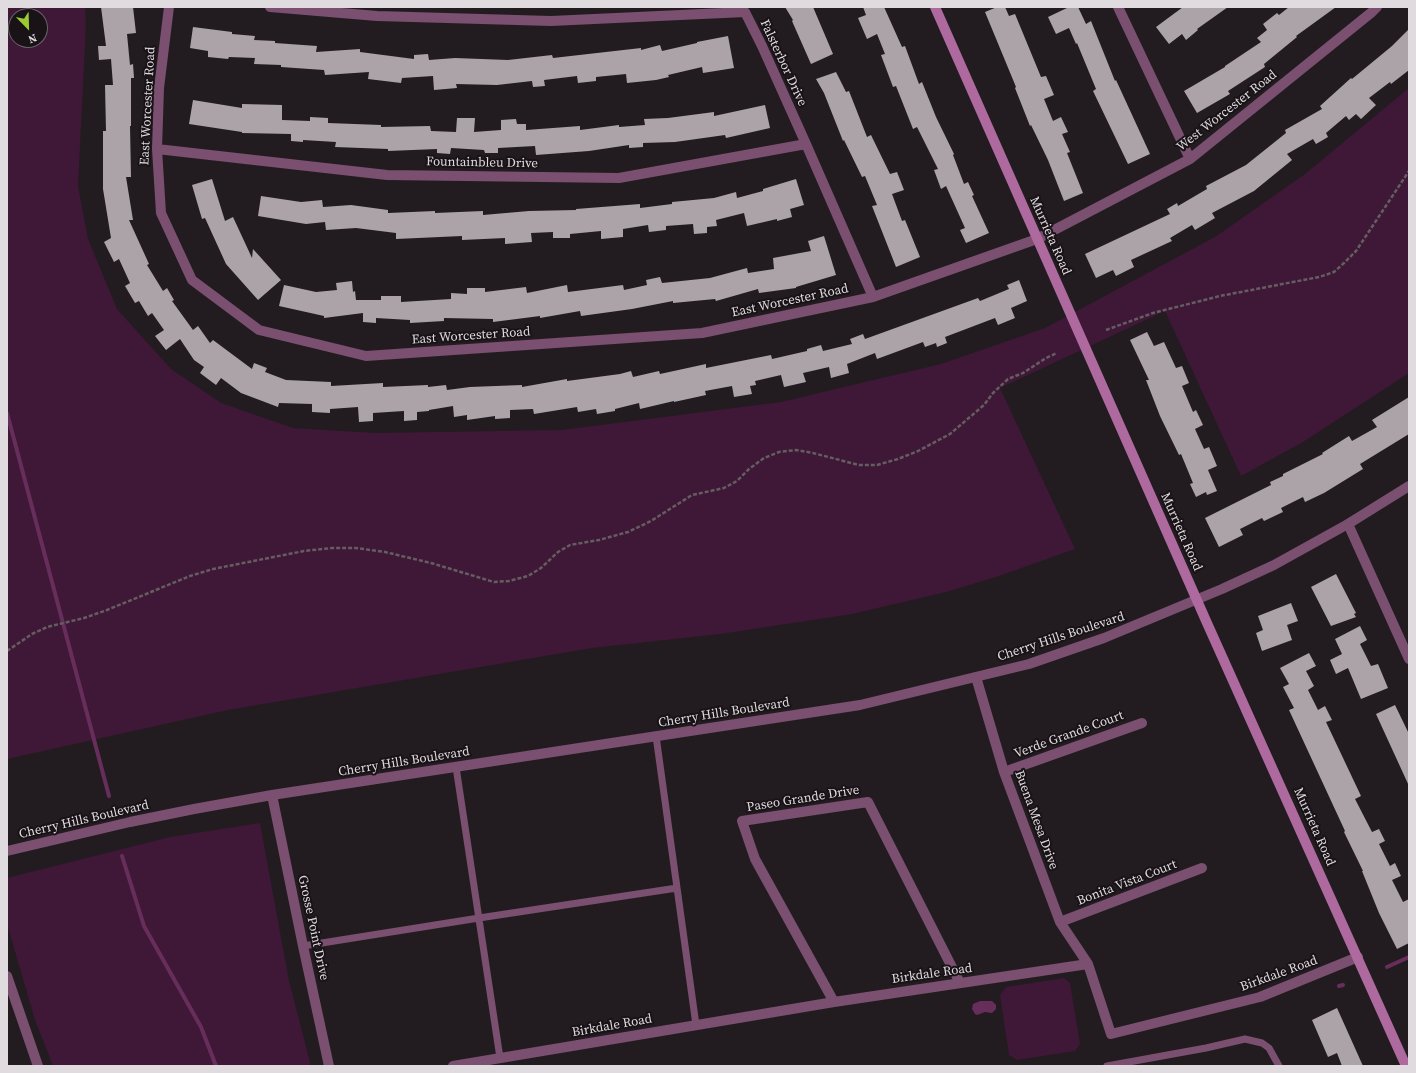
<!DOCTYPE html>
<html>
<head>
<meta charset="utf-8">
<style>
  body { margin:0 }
  #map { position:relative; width:1416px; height:1073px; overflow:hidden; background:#221c20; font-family:"Source Serif 4",serif }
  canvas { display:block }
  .frame { position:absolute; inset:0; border:8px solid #dfdbde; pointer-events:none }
  .north { position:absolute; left:8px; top:8px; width:40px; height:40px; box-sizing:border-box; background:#191317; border:1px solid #686367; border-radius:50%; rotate:157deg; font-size:11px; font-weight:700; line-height:16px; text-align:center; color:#dfdbde }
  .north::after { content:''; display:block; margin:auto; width:14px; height:18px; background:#9cca32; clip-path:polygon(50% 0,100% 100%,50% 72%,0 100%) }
</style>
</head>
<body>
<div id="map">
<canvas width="1416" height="1073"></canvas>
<div class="frame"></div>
<div class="north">N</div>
</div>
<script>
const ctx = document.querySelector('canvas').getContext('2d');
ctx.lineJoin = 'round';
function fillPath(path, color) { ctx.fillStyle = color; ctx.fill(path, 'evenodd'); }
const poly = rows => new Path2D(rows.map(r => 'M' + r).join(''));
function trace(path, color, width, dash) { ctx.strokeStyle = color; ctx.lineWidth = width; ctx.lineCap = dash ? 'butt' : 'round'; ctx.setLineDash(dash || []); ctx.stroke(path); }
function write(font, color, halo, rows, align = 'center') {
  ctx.font = font + ' "Source Serif 4",serif'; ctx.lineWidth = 4; ctx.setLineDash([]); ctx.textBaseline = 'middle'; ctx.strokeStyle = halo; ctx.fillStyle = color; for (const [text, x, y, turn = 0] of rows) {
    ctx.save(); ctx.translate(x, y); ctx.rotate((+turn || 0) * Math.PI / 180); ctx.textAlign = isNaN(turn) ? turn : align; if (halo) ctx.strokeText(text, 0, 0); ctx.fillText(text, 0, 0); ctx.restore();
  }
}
fillPath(poly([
  [7,7,85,7,86,24,78,186,88,239,117,309,171,369,221,403,293,428,375,433,562,430,781,402,941,364,1045,328,1215,237,1305,174,1409,88,1409,373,1303,442,1241,476,1165,311,1000,388,1075,549,999,576,946,592,852,614,720,634,592,648,228,710,7,759],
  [16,16,40,16,40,40,16,40],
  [260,823,289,981,311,1066,53,1066,35,1020,7,924,7,878,170,837],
  [1064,978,1070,983,1080,1044,1075,1051,1017,1060,1009,1055,1000,995,1006,987]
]), '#3f1737');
fillPath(poly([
  [980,1001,992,1001,996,1005,996,1009,992,1013,985,1012,977,1015,975,1014,972,1009,973,1004]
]), '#672e5c');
trace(poly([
  [7,413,109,796],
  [122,856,144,926,201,1027,216,1066],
  [1387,967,1409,957],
  [1339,986,1343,985]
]), '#672e5c', 4);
fillPath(poly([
  [101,7,133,7,136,33,127,34,130,65,133,64,134,78,131,78,131,126,130,126,131,177,126,177,133,220,129,220,149,264,147,265,163,291,167,288,174,300,172,301,193,330,198,326,210,343,213,340,252,369,254,363,267,368,265,372,286,380,331,382,331,386,383,383,383,387,428,385,428,387,446,385,447,390,470,387,522,385,522,387,567,379,567,381,620,374,631,371,633,377,659,371,660,374,706,364,706,368,771,355,772,359,807,351,807,349,821,345,823,351,852,344,850,339,863,334,865,339,978,298,980,301,1009,289,1007,285,1019,280,1027,301,1011,308,1015,318,998,325,995,318,945,337,947,343,937,347,936,343,925,347,923,342,877,359,875,353,847,364,849,373,831,378,829,367,803,373,806,382,784,387,781,375,755,381,756,385,750,386,752,394,734,397,732,386,705,391,706,395,674,402,674,401,640,409,639,403,615,409,615,411,597,414,596,409,578,412,577,407,534,414,533,409,510,410,510,418,495,419,495,416,467,420,467,415,454,417,453,406,429,410,429,411,417,412,417,420,404,421,404,411,373,413,373,421,359,422,358,407,330,409,330,413,312,412,312,404,279,403,278,407,241,393,221,378,216,385,200,373,204,367,194,360,180,339,166,350,155,336,164,330,152,313,148,316,139,301,135,303,125,286,130,283,119,259,114,262,104,242,111,238,103,189,103,131,106,131,105,85,113,85,111,59,99,60,98,46,106,46],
  [785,7,813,7,833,54,811,64,792,21,793,20],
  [863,7,884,7,902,47,905,46,919,84,922,82,936,117,954,154,953,155,964,184,968,182,974,195,972,196,989,233,966,243,960,230,965,228,946,186,941,189,934,170,938,169,917,127,913,129,896,86,893,87,881,55,885,54,877,34,867,39,858,18,866,15],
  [997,7,1005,7,1009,16,1015,14,1041,77,1046,76,1054,95,1044,99,1053,121,1061,117,1068,132,1062,134,1070,152,1067,153,1083,193,1064,201,1048,160,1031,125,1030,126,1015,88,1016,87,985,12],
  [1069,7,1078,7,1086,24,1091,21,1115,81,1116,80,1150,154,1128,164,1093,91,1096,89,1077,43,1076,44,1069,28,1056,34,1048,17],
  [1183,7,1228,7,1197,29,1198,30,1186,40,1182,34,1169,44,1156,27],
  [1289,7,1336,7,1296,36,1297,37,1264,64,1265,67,1228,91,1230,94,1197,113,1184,91,1225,67,1225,66,1261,42,1257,38,1267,30,1263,24,1277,13,1279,15],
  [193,27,232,32,232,34,255,36,254,40,275,41,275,43,317,46,316,52,360,49,360,52,414,59,414,55,428,54,429,60,455,58,508,60,552,55,553,58,641,48,641,50,660,45,662,51,697,43,697,42,728,36,734,68,703,73,702,67,668,75,669,77,656,80,627,83,626,74,596,77,596,81,578,83,577,76,544,80,545,86,533,87,532,81,497,85,456,84,457,88,434,90,433,76,402,78,401,83,368,79,369,72,325,75,324,70,281,67,281,65,254,64,255,58,229,57,228,59,208,57,208,51,190,48],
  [1409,29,1409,70,1391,84,1390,82,1369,98,1376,105,1361,119,1356,114,1349,120,1346,116,1326,133,1328,137,1316,144,1313,139,1287,154,1292,160,1254,191,1212,213,1215,218,1195,230,1192,225,1170,238,1172,241,1131,260,1134,267,1116,276,1113,270,1096,278,1085,254,1170,214,1167,209,1177,203,1178,206,1207,189,1206,186,1246,165,1286,133,1285,130,1322,109,1320,106,1351,78,1352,79,1392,46],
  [836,72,846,92,849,91,867,137,871,135,890,174,897,172,904,190,892,194,902,221,905,220,920,257,896,267,872,206,877,205,865,176,862,177,844,140,843,141,824,93,816,79],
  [193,100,242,108,242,104,282,105,282,120,310,121,310,117,328,118,328,123,381,125,381,127,430,126,431,131,456,132,457,118,475,118,474,132,501,130,501,120,516,119,517,124,526,124,526,130,580,126,580,130,619,125,619,127,645,125,644,119,668,118,714,112,714,116,765,105,770,128,726,138,725,135,675,142,643,143,643,147,629,148,629,145,589,151,536,155,535,146,498,148,498,153,485,153,484,150,451,148,450,154,437,153,437,149,388,151,388,149,335,147,336,142,303,140,303,142,291,141,291,134,242,133,242,132,189,124],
  [212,179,225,221,233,217,252,258,253,249,281,280,258,300,226,264,205,218,202,219,192,185],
  [796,179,804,205,790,209,792,217,777,221,777,219,747,226,744,213,716,220,717,226,707,227,707,233,694,234,693,224,666,226,666,230,649,232,648,225,623,229,623,237,601,239,601,231,570,234,570,238,553,238,553,232,531,233,532,242,505,244,505,238,462,240,462,236,396,239,396,233,356,228,326,230,325,222,306,224,258,216,261,196,301,202,322,200,323,207,351,205,388,210,388,213,435,211,435,213,483,211,483,215,529,211,576,210,576,209,640,204,640,208,672,204,672,202,714,198,736,192,737,198,763,191,763,189],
  [824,236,836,275,796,287,796,288,759,293,758,289,716,301,715,299,673,303,673,301,632,309,581,316,580,311,540,318,540,316,493,322,493,319,444,318,444,321,410,323,410,320,376,318,376,323,363,322,363,313,324,318,324,316,279,306,284,285,316,292,337,290,336,283,352,281,353,292,355,291,356,300,381,300,381,296,401,296,401,302,451,299,451,293,467,294,467,288,485,288,485,292,526,287,527,293,567,285,568,292,623,285,624,290,647,285,646,280,660,277,662,283,710,278,747,268,748,273,774,269,773,258,811,251,808,241],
  [1147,332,1154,346,1164,342,1176,368,1182,366,1189,383,1182,386,1193,412,1196,410,1203,425,1195,429,1204,449,1209,447,1217,466,1208,470,1217,491,1207,495,1206,492,1196,497,1190,484,1193,483,1181,454,1179,455,1160,416,1146,380,1149,380,1130,340],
  [1409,397,1409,434,1360,464,1363,469,1324,493,1305,502,1303,497,1281,508,1283,512,1264,521,1262,518,1240,529,1243,535,1219,547,1205,518,1271,485,1270,482,1283,476,1283,474,1323,454,1322,453,1349,436,1352,441,1377,427,1372,420],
  [1336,574,1356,613,1354,614,1356,617,1331,626,1311,587],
  [1291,603,1298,621,1287,625,1292,640,1262,651,1256,633,1263,630,1258,616],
  [1360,626,1367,640,1360,644,1371,666,1378,664,1388,688,1361,699,1348,668,1336,674,1330,660,1342,654,1335,639],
  [1309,653,1316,666,1306,671,1314,686,1308,690,1318,710,1325,706,1332,720,1326,722,1361,796,1355,799,1372,832,1379,829,1385,841,1379,844,1390,866,1395,863,1401,876,1392,880,1403,902,1409,899,1409,943,1397,949,1379,913,1362,871,1363,871,1344,832,1345,831,1289,710,1294,708,1283,687,1289,684,1280,668],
  [1395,705,1409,734,1409,786,1376,714],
  [1337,1008,1363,1066,1342,1066,1337,1053,1328,1057,1312,1020]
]), '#aca3a9');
trace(poly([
  [1106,330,1153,313,1220,296,1319,277,1334,272,1344,263,1356,251,1409,171],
  [7,651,32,634,47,627,84,618,107,610,190,576,213,569,304,551,332,548,356,548,385,552,431,563,494,582,509,581,528,576,541,568,558,552,570,545,599,540,628,532,651,521,692,495,724,488,737,481,749,469,764,458,779,452,796,450,813,453,859,465,877,465,898,459,918,451,950,434,984,405,993,393,1008,379,1023,373,1046,358,1057,353]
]), '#645e62', 2.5, [4, 2]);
trace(poly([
  [656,736,696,1025],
  [456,767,500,1058],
  [303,946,479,918,677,888],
  [1107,1066,1206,1048,1245,1039,1262,1043,1269,1048,1279,1066]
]), '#7a4f70', 7);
trace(poly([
  [169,7,159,88,157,149,161,213,192,280,259,330,366,356,702,333,873,297,1037,239,1190,159,1372,12,1377,7],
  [270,7,377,16,551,21,745,12,762,46,806,144,873,297],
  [1118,7,1190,159],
  [157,149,387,175,619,178,806,144],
  [1348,524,1409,659],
  [976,677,1004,772,1060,922,1088,964],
  [1004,772,1142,723],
  [1060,922,1202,868],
  [7,976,38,1066],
  [834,1002,755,859,742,821,868,802,960,983],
  [453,1066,834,1002,1088,964,1111,1034,1260,997,1358,957]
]), '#7a4f70', 10);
trace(poly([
  [272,795,303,946,329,1066],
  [7,851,130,822,194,809,272,795,860,705,1029,664,1104,638,1222,589,1274,565,1348,524,1409,486]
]), '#7a4f70', 10);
trace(poly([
  [935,7,1207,623,1406,1066]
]), '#ae6a9f', 10);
write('13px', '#dfdbde', '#191317', [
  ["Falsterbor Drive",783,63,65],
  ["East Worcester Road",148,106,-87],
  ["West Worcester Road",1227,111,-38],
  ["Fountainbleu Drive",482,163,1],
  ["Murrieta Road",1050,236,66],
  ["East Worcester Road",790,301,-12],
  ["East Worcester Road",471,336,-4],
  ["Murrieta Road",1181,532,66],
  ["Cherry Hills Boulevard",1061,637,-18],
  ["Cherry Hills Boulevard",724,713,-9],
  ["Verde Grande Court",1069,735,-20],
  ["Cherry Hills Boulevard",404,762,-9],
  ["Paseo Grande Drive",803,799,-9],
  ["Cherry Hills Boulevard",84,820,-13],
  ["Buena Mesa Drive",1036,820,70],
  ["Murrieta Road",1314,827,66],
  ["Bonita Vista Court",1127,883,-21],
  ["Grosse Point Drive",313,928,78],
  ["Birkdale Road",932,974,-8],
  ["Birkdale Road",1279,974,-20],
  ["Birkdale Road",612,1026,-10]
]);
</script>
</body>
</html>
